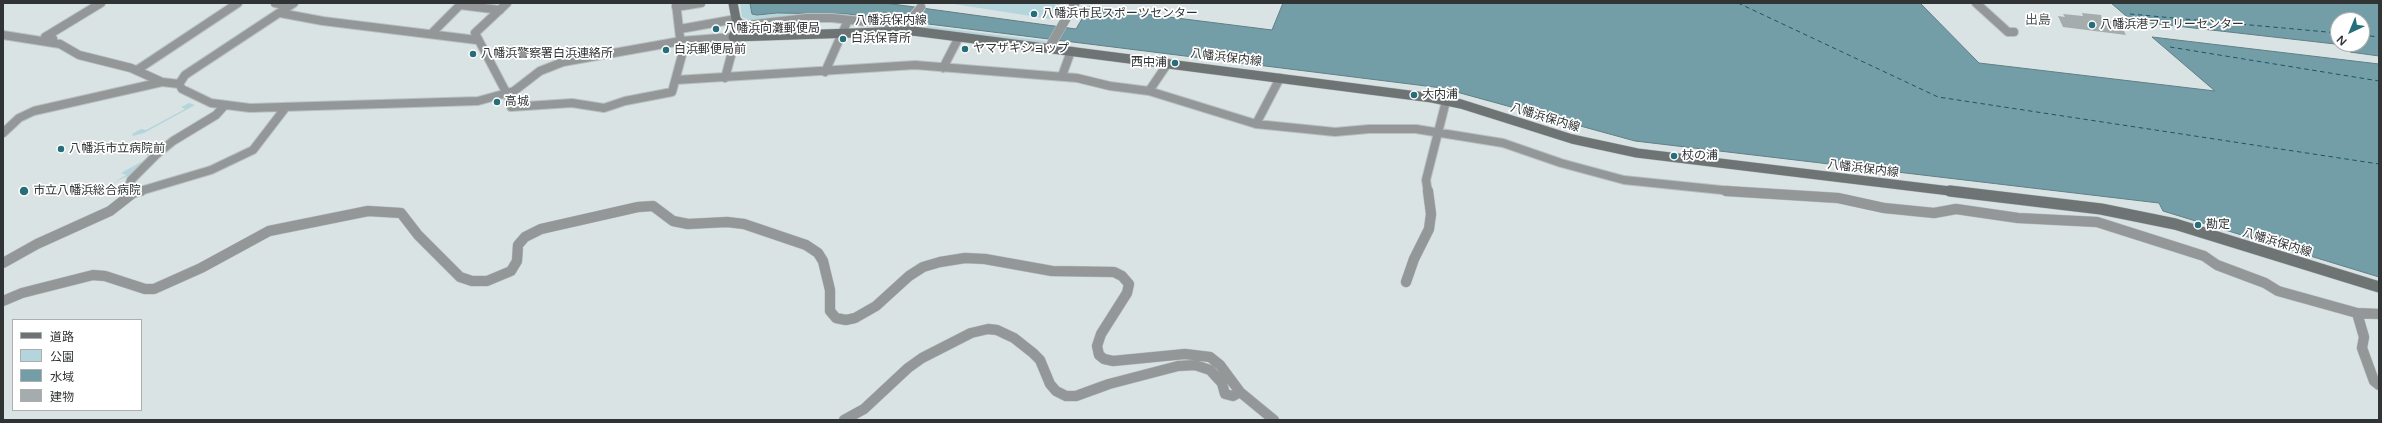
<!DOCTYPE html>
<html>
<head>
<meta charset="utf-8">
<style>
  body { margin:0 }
  #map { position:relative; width:2382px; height:423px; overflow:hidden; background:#dae3e4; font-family:"Varela Round","Noto Sans JP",sans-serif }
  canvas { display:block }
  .frame { position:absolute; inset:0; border:4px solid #313435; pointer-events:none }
  .legend { position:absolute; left:12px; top:319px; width:130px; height:92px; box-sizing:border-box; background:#fff; border:1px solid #adaeae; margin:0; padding:5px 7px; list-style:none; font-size:12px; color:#313435 }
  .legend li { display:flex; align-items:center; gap:8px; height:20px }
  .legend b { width:20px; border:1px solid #adaeae }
  .north { position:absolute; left:2330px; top:12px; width:40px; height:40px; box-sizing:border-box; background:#fff; border:1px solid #adaeae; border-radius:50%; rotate:224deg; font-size:11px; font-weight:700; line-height:16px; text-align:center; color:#313435 }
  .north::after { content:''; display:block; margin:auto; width:14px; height:18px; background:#276e7b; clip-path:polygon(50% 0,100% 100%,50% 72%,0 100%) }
</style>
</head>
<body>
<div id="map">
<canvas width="2382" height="423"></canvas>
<div class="frame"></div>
<ul class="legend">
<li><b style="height:5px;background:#6e7374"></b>道路</li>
<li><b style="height:11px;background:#b4d5dc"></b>公園</li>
<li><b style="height:11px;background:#749ea7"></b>水域</li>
<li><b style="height:11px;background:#a4acae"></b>建物</li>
</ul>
<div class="north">N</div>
</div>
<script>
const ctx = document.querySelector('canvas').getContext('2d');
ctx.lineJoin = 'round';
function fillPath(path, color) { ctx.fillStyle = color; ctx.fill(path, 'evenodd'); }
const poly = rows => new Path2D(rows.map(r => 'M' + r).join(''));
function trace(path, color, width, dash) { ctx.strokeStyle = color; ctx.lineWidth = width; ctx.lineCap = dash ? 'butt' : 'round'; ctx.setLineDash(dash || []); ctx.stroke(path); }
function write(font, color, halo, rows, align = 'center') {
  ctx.font = font + ' "Varela Round","Noto Sans JP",sans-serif'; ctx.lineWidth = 3.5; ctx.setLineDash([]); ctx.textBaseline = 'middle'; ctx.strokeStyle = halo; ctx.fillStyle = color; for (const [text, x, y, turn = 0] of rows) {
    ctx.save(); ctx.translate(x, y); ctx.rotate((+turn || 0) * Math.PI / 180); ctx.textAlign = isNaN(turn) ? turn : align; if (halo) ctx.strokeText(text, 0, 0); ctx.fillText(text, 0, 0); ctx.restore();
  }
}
fillPath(poly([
  [740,3,750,3,752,14,757,15,813,12,750,20,742,17],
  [947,3,1061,3,1050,19],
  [926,26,1046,41,1044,44,923,30],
  [189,103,195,105,144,133,133,136,132,134,141,129,146,130,185,109,181,107],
  [183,132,130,175,113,183,126,175,121,173,150,157,145,154]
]), '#b4d5dc');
const water = poly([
  [750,3,885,3,1076,29,1089,7,1272,30,1283,3,1920,3,1979,63,2215,91,2152,37,2379,64,2379,277,2163,211,2159,203,1635,141,1442,88,848,14,777,13,757,15,752,14,750,3],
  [2111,3,2379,3,2379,56,2350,52,2344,45,2132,21,2111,3],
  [2338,20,2362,20,2362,44,2338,44,2338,20]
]);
fillPath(water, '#749ea7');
trace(water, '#607e85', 1);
trace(poly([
  [1738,3,1938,97,2379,164],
  [2130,14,2338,33],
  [2362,35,2379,37],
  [2170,47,2379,81]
]), '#1b5661', 1, [4.5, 3.5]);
fillPath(poly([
  [2082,13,2101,15,2102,19,2120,23,2126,35,2063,27,2058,16,2065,17,2063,14,2083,16]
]), '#a4acae');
const minorFar1 = poly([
  [275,3,289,6],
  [507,3,475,33,507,94,511,107,572,103,604,108,625,101,672,92,682,55,676,3],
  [1976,3,2008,32,2014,32],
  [460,5,500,10],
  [676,7,701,3],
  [280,13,323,21,477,40],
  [739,23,746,25,807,18,832,18,905,26,913,31],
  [905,26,921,7],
  [680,29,736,19],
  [431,34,462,3],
  [3,35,60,44,79,55,131,68,162,82,179,84,182,89,211,103,250,108,478,101,514,91,540,71,563,62,681,41,733,37],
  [53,39,45,37,101,3],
  [943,68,959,37],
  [137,70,238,3],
  [825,72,848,20],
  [1062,76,1071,51],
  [725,78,736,37],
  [676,80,915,65,1077,78,1110,86,1149,91,1256,124,1335,132,1369,129,1416,129,1503,143,1561,163,1624,180,1741,192],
  [179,84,185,75,294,3],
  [1149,91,1168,63],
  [1256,124,1280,78],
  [3,133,19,118,34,111,162,82],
  [133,192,133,185,129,186,131,180,157,154,173,141,216,115,224,106],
  [137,192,211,170,253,150,286,107],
  [1428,192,1426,180,1446,101]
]);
const minor = poly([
  [1726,191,1838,198,1884,208,1934,213,1956,209,2018,218,2097,222,2204,256,2217,265,2265,283,2278,291,2357,313,2379,314],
  [133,193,141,191],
  [3,263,37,244,110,211,133,193,133,191],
  [1406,282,1414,259,1429,229,1431,214,1428,191],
  [3,301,22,293,93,275,105,276,145,289,154,289,201,268,269,231,368,211,401,213,418,235,460,277,472,281,487,281,511,271,517,261,518,245,525,237,541,229,638,207,653,206,673,221,688,224,727,222,744,224,806,245,818,253,823,261,830,290,830,311,836,318,846,320,855,318,876,306,909,276,923,267,940,262,965,258,985,259,1052,271,1114,272,1122,276,1129,284,1127,293,1101,334,1097,346,1099,355,1104,359,1113,361,1185,354,1210,357,1220,365,1240,392,1274,420],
  [2357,313,2364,337,2362,348,2374,381,2379,385],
  [844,420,864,409,908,368,922,358,971,333,988,329,997,330,1014,338,1033,353,1040,360,1050,384,1056,391,1066,396,1076,396,1109,384,1178,366,1195,365,1210,370,1222,383,1225,394,1233,396,1240,392]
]);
const tertiary = poly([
  [1049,48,1075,3]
]);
const secondaryFar1 = poly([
  [733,3,736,19,739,23,733,37,913,31,1432,98,1461,104,1572,139,1637,153,1958,192]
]);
const secondary = poly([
  [1950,191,2101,209,2175,224,2379,287]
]);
trace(minorFar1, '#b8c0c1', 10);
trace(minor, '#b8c0c1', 11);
trace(tertiary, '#b8c0c1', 10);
trace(secondaryFar1, '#b8c0c1', 10);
trace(secondary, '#b8c0c1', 12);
trace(minorFar1, '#939798', 8);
trace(minor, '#939798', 10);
trace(tertiary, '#939798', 9);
trace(secondaryFar1, '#6e7374', 9);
trace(secondary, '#6e7374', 11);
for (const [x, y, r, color] of [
  [1034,14,4,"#276e7b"],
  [2092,25,4,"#276e7b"],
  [716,29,4,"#276e7b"],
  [843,39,4,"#276e7b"],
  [965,49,4,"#276e7b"],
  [666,50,4,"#276e7b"],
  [473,54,4,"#276e7b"],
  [1175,63,4,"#276e7b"],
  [1414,95,4,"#276e7b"],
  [497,102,4,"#276e7b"],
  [61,149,4,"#276e7b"],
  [1674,156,4,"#276e7b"],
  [24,191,5,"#276e7b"],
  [2198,225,4,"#276e7b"]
]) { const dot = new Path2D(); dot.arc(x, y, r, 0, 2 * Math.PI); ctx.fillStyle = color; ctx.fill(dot); trace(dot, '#fff', 1.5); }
write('12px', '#313435', '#fff', [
  ["八幡浜市民スポーツセンター",1042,14],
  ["八幡浜港フェリーセンター",2100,25],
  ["八幡浜向灘郵便局",724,29],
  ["白浜保育所",851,39],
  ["ヤマザキショップ",973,49],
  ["白浜郵便局前",674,50],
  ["八幡浜警察署白浜連絡所",481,54],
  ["西中浦",1167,63,"right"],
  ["大内浦",1422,95],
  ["高城",505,102],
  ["八幡浜市立病院前",69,149],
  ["杖の浦",1682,156],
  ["市立八幡浜総合病院",33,191],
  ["勘定",2206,225]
], 'left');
write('12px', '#313435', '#fff', [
  ["八幡浜保内線",891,21],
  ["八幡浜保内線",1226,58,7],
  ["八幡浜保内線",1545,118,17],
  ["八幡浜保内線",1863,169,7],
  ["八幡浜保内線",2277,243,17]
]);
write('13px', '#515859', '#fff', [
  ["出島",2038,21]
]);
</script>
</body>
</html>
